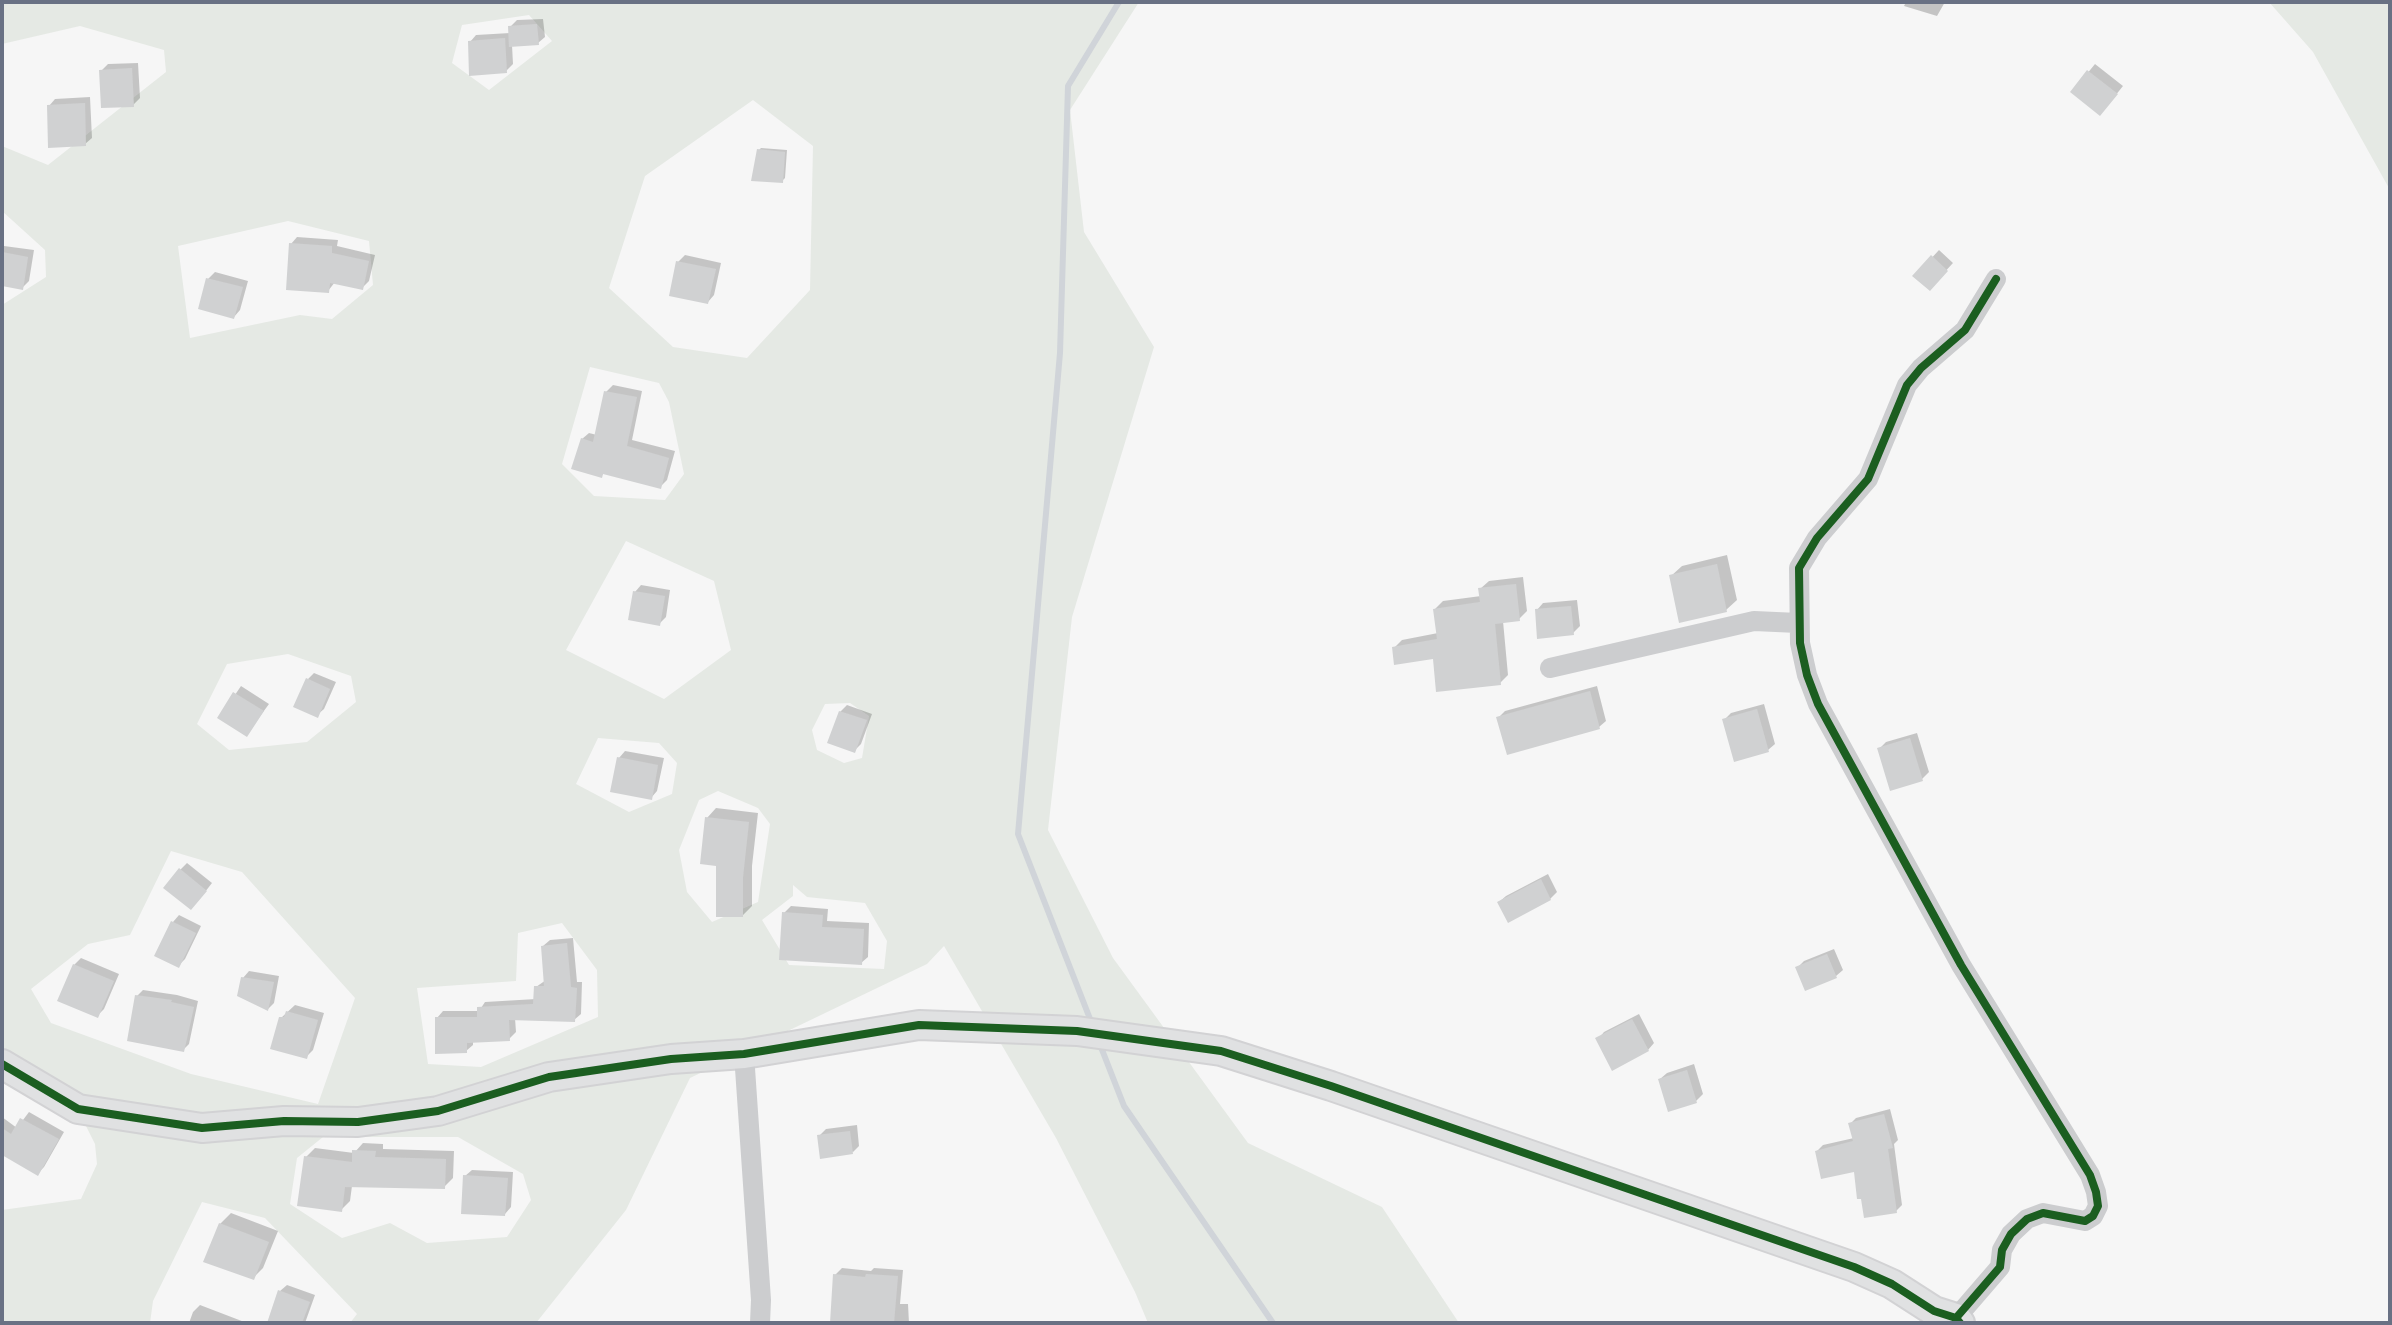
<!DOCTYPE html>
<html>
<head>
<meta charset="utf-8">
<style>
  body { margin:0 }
  #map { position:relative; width:2392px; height:1325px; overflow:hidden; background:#f6f6f6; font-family:Helvetica,sans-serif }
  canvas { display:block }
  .frame { position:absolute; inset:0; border:4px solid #697184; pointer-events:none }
</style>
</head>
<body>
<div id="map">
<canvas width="2392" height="1325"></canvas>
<div class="frame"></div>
</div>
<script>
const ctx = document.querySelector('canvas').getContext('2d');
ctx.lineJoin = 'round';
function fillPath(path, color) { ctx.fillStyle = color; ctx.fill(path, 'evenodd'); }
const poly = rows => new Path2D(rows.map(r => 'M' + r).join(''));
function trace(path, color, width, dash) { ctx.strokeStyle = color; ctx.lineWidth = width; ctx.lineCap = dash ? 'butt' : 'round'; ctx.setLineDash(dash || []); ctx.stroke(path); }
fillPath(poly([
  [2,2,1139,2,1070,110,1084,232,1154,347,1072,617,1048,830,1113,958,1248,1143,1382,1207,1459,1323,1148,1323,1135,1292,1056,1138,944,946,927,964,690,1078,626,1210,536,1323,350,1323,357,1314,265,1218,202,1202,153,1301,150,1323,2,1323,2,1210,81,1199,97,1164,95,1144,78,1110,2,1080,2,844,4,840,2,836,2,305,46,277,45,250,2,211,2,146,48,165,166,72,164,50,80,26,2,44],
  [529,15,552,41,489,90,452,63,462,25],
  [753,100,813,146,810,290,747,358,673,347,609,288,645,176],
  [288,221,369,241,373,285,332,319,300,315,190,338,178,246],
  [590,367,659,383,669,402,684,474,665,500,594,496,562,464],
  [626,541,714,581,731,650,664,699,566,650],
  [288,654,351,676,356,702,307,742,229,750,197,724,227,664],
  [850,703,869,716,862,758,844,763,817,750,812,730,825,704],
  [598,738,659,743,677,763,672,794,629,812,576,784],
  [718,791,758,808,770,824,758,902,712,922,687,892,679,850,699,800],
  [171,851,242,872,355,998,318,1104,191,1074,51,1023,31,989,88,944,130,935],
  [793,885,807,897,865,903,887,941,884,969,789,965,762,920,793,896],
  [562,923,597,970,598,1017,481,1067,428,1064,417,988,516,981,518,933],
  [323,1137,458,1137,523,1174,531,1200,507,1237,427,1243,390,1223,342,1238,290,1204,297,1158],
  [2269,2,2390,2,2390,190,2313,52]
]), '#e5e9e4');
fillPath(poly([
  [1906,2,1945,2,1937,16,1904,6],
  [543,19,545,37,538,43,512,45,513,64,506,71,470,42,476,35,510,33,510,27,517,20],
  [138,63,140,98,133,105,101,71,108,64],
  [2095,64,2123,86,2107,106,2073,91],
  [90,97,92,138,85,144,49,106,55,99],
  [761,148,787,150,785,178,782,181,759,150],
  [297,237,338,240,337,246,375,255,369,281,362,288,335,282,328,291,291,244],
  [4,246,34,250,29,281,22,288,2,284],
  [1939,250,1953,263,1929,289,1915,276],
  [685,255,721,263,714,295,708,302,678,262],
  [215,272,248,281,240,310,234,317,208,279],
  [613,385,642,391,632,440,675,451,667,480,660,487,605,472,601,476,582,439,589,433,597,435,606,392],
  [1727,555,1737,600,1726,610,1671,576,1682,566],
  [1523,577,1527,611,1519,619,1503,621,1508,675,1500,683,1435,657,1394,648,1402,640,1438,633,1435,609,1443,601,1481,596,1480,589,1489,581],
  [641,585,670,590,666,617,659,624,635,592],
  [1577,600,1580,626,1573,633,1537,610,1543,603],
  [314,673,336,682,324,709,317,715,308,679],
  [241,686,269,704,247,734,220,717],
  [1597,686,1606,721,1599,727,1499,717,1505,711],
  [1764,704,1775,744,1768,750,1724,720,1731,713],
  [847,705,872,714,861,744,855,750,840,712],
  [1917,733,1929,772,1922,779,1879,749,1886,742],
  [625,751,664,758,657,791,651,798,619,758],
  [716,808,758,813,752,866,752,906,743,915,718,864,707,818],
  [187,863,212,883,198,901,180,870],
  [1548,874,1557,892,1550,899,1499,902,1506,896],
  [791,906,828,909,827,921,869,923,868,957,861,963,784,913],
  [179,915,201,926,185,959,179,965,173,922],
  [573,938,577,982,582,982,581,1014,574,1020,515,1018,516,1032,509,1039,473,1041,473,1045,466,1051,437,1018,443,1011,479,1011,485,1002,536,999,536,987,546,980,543,946,550,940],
  [1834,949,1843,970,1836,976,1797,968,1804,961],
  [81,958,119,974,104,1009,98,1015,74,965],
  [249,971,279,976,274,1003,268,1009,243,978],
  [143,990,177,995,198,1001,189,1044,183,1050,137,996],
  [295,1005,324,1013,313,1050,306,1057,281,1018],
  [1639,1014,1654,1043,1648,1050,1598,1039,1604,1032],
  [1694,1064,1703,1094,1696,1101,1660,1079,1667,1073],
  [1890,1109,1898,1140,1894,1144,1902,1205,1896,1211,1855,1169,1817,1151,1823,1145,1854,1138,1850,1124,1856,1118],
  [29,1112,64,1132,44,1167,38,1173,2,1153,2,1117,17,1128],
  [857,1125,859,1146,853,1152,819,1136,826,1129],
  [363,1143,383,1144,383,1149,454,1151,453,1178,444,1187,352,1186,350,1201,341,1210,306,1157,315,1148,354,1153],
  [472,1170,513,1172,511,1207,505,1214,465,1176],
  [231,1213,278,1231,263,1268,253,1278,220,1224],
  [842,1268,871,1271,874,1268,903,1270,900,1304,908,1304,909,1323,833,1323,835,1275],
  [287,1285,315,1295,305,1323,269,1323,280,1291],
  [200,1305,247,1323,189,1323,193,1312]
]), '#0003');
trace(poly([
  [1092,1024,1018,834,1060,353,1068,86,1119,2],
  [1099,1042,1124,1106,1273,1323]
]), '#d0d4d9', 6);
fillPath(poly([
  [537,24,539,45,509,47,508,26],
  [505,38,507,73,469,76,468,41],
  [132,68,134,107,101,108,99,70],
  [2087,70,2118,94,2100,116,2070,92],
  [85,103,86,146,48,148,47,105],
  [757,149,785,152,783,183,751,181],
  [289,243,332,246,332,253,369,261,363,290,330,283,329,293,286,290],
  [2,252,28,257,23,290,2,286],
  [1931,255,1948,271,1930,291,1912,276],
  [676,261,716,269,708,304,669,296],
  [206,278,243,287,234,319,198,309],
  [604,391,637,397,627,446,669,458,661,489,603,474,602,478,571,469,581,438,593,442],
  [1717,564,1727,612,1679,623,1669,575],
  [1516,584,1520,621,1495,624,1501,685,1436,692,1433,659,1394,665,1392,647,1437,639,1433,609,1480,602,1478,588],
  [633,591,665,596,660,626,628,620],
  [1571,606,1574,635,1537,639,1535,609],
  [306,678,330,689,318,718,293,707],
  [1590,691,1600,729,1507,755,1496,717],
  [233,692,264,711,247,737,217,718],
  [1757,709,1769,752,1734,762,1722,719],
  [839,711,867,720,855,753,827,743],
  [1910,738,1923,781,1890,791,1877,748],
  [617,757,658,765,652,800,610,792],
  [705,817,749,822,743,877,743,917,716,917,716,866,700,864],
  [179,868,207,891,191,910,163,888],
  [1541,879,1551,900,1508,923,1497,902],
  [782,912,823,915,822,927,864,929,862,965,779,960],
  [171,921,196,933,179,968,154,956],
  [567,943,571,987,577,988,575,1022,509,1020,510,1041,467,1043,467,1053,435,1054,435,1017,477,1017,477,1007,533,1004,534,986,544,986,541,946],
  [1827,954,1837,978,1805,991,1795,967],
  [73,964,114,981,98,1018,57,1001],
  [241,977,274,982,268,1011,237,996],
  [135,995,172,1000,171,1002,194,1007,184,1052,127,1041],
  [286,1011,318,1020,307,1059,270,1049,279,1017,284,1017],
  [1632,1019,1649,1051,1612,1071,1595,1038],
  [1687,1070,1697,1103,1668,1112,1658,1079],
  [1884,1114,1893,1148,1888,1149,1897,1213,1864,1218,1861,1199,1857,1199,1854,1172,1821,1179,1815,1151,1853,1141,1848,1123],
  [20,1118,59,1139,38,1176,2,1155,2,1128,11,1134],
  [850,1131,853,1154,820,1159,817,1135],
  [352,1150,376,1151,375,1157,446,1159,445,1189,345,1187,342,1212,297,1206,304,1156,352,1162],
  [463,1175,508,1178,505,1216,461,1214],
  [219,1223,269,1242,254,1280,203,1262],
  [833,1274,865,1277,866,1274,898,1276,894,1323,830,1323],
  [278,1290,310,1302,302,1323,267,1323]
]), '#d0d1d2');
const secondary = poly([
  [2,1064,78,1109,202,1128,284,1121,358,1122,438,1111,549,1077,671,1059,744,1054,919,1025,1077,1031,1221,1051,1331,1086,1854,1267,1892,1284,1934,1311,1956,1318,1960,1323]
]);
trace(secondary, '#d2d2d4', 32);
trace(poly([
  [1550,668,1754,621,1798,623],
  [744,1054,761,1300,760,1323],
  [1956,1318,2000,1267,2002,1250,2011,1234,2027,1219,2043,1213,2085,1221,2093,1216,2098,1206,2096,1192,2090,1175,1961,965,1818,704,1807,675,1800,643,1799,568,1817,538,1868,479,1907,385,1921,368,1965,330,1996,279]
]), '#cccdcf', 20);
trace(secondary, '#e0e1e2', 28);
trace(poly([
  [2,1064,78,1109,202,1128,284,1121,358,1122,438,1111,549,1077,671,1059,744,1054,919,1025,1077,1031,1221,1051,1331,1086,1854,1267,1892,1284,1934,1311,1956,1318,1960,1323],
  [1956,1318,2000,1267,2002,1250,2011,1234,2027,1219,2043,1213,2085,1221,2093,1216,2098,1206,2096,1192,2090,1175,1961,965,1818,704,1807,675,1800,643,1799,568,1817,538,1868,479,1907,385,1921,368,1965,330,1996,279]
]), '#1b5e20', 8);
</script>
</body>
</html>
